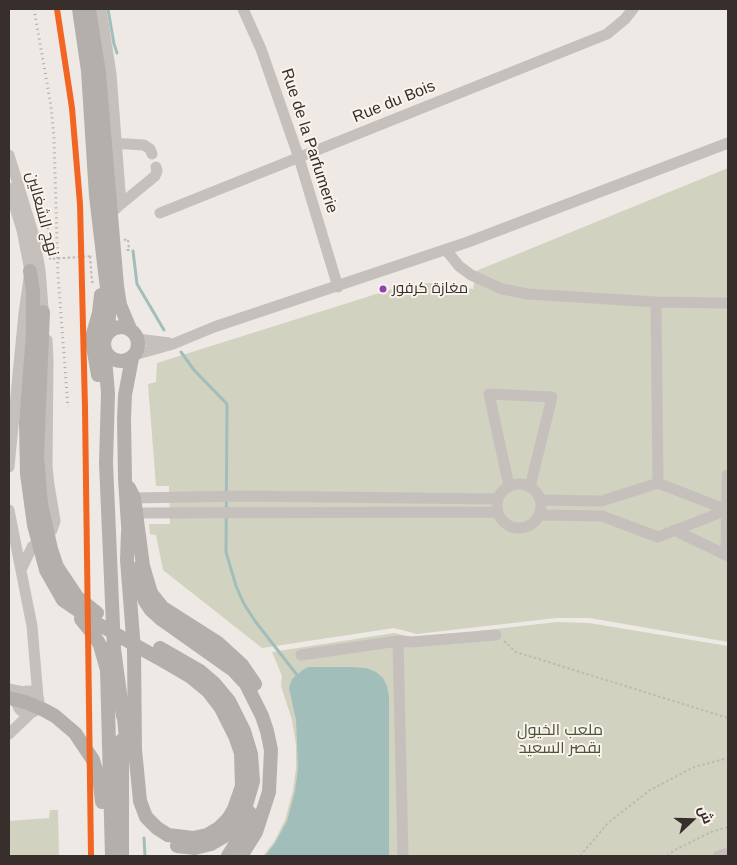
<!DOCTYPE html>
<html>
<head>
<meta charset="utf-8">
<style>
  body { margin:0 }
  #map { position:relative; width:737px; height:865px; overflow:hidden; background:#eee9e4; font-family:Helvetica,Cairo,sans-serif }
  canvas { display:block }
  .frame { position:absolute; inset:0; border:10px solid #382e2b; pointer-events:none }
  .north { position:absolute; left:667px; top:795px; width:50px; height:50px; -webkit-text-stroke:4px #f9f2ed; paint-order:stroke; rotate:69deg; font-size:14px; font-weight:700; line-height:20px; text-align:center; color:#382e2b }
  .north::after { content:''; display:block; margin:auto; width:18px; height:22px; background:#382e2b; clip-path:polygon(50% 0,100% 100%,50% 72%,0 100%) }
</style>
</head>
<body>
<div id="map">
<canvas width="737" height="865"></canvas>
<div class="frame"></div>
<div class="north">ش</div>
</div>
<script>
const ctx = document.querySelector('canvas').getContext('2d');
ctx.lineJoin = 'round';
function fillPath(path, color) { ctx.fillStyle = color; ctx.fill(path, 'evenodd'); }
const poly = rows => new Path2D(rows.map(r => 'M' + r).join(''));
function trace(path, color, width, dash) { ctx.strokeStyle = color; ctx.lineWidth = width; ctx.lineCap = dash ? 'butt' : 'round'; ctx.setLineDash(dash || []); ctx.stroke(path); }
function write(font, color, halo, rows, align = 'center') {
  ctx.font = font + ' Helvetica,Cairo,sans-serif'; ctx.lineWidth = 4; ctx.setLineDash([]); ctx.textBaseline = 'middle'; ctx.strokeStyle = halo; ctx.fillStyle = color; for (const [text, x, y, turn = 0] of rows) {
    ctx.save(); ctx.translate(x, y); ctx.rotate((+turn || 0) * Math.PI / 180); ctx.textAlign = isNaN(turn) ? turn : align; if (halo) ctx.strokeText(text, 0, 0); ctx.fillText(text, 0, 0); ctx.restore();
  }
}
fillPath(poly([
  [728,168,728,642,590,618,556,618,417,634,394,628,262,648,163,570,156,535,150,534,149,524,170,524,169,486,156,486,148,384,156,382,157,363,405,285,429,283,473,289,476,271],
  [557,622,589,623,728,646,728,856,263,856,274,842,285,820,293,790,296,768,296,745,292,720,281,686,282,676,272,652,394,633,417,638],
  [50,810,58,810,59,856,9,856,9,821,49,818]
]), '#d1d2c0');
fillPath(poly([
  [309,667,351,667,366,668,376,672,383,678,387,686,389,697,389,856,265,856,275,843,287,821,295,791,298,768,296,720,289,688,292,679,304,669]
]), '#a2bebb');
trace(poly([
  [108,9,114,44,117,53],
  [133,251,137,284,164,330],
  [181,352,194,370,227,404,226,552,236,586,244,604,255,621,297,675],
  [144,838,145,856]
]), '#a2bebb', 3);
trace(poly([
  [36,205,45,218,48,229,50,259,93,256],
  [124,240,128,239,129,250,126,250],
  [90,256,92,282,96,282],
  [504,641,516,652,728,718],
  [580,856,608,823,650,790,694,767,728,758],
  [667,856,675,850,711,832,728,827]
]), '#bfb9b6', 2, [2.5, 2.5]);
trace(poly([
  [101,9,111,74,121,204,111,213],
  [243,9,261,49,299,158,338,287],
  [111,143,144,145,150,149,152,154],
  [9,155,34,236,40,270,44,320],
  [9,188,22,230,30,271,24,313,9,467],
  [121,204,155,176,157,171,156,167],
  [160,213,607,34,625,19,633,9],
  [446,250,459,266,471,275,502,289,528,294,656,302,728,303],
  [656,302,658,483],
  [137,339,169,343],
  [134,355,173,344,214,327,468,242,728,143],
  '497 506a22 22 0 1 1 44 0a22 22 0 1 1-44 0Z',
  [509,486,489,394,552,397,530,487],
  [134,498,243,496,498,499],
  [540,500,602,501,658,483,727,510],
  [9,510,32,626,38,697],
  [137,513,498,512],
  [539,515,602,516,658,537,727,510],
  [674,530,728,556],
  [726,555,727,475],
  [21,570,32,547,52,530,55,521,49,485,47,466,48,360,47,340],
  [398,641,403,856],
  [301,655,398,641,411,642,496,635],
  [9,689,23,692],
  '17 702a11 11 0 1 1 22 0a11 11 0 1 1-22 0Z',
  [9,734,33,711],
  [718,856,728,853]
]), '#c6c0bd', 11);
trace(poly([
  [79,9,88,71,96,196,108,297,109,314,108,333],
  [89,9,99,73,117,286,120,305,130,329],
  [30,271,33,292,33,334,26,422,27,474,34,525,46,570,63,600,98,624,107,629,142,649,167,663,191,677,208,691,221,708,235,736,241,753,242,786,234,809,228,819,219,828,207,835,193,838,168,835,157,828,146,817,140,801,135,750,134,650,127,560,128,532],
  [43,312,37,456,41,504,51,549,57,567,77,597,97,613],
  '104 344a17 17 0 1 1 34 0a17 17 0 1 1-34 0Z',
  [104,347,108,393,106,463,114,649,123,716],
  [98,375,93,346,93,334,99,313,101,295],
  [129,488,134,498,143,566,151,593,163,608,218,643,242,665,255,684],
  [129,540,125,479,124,419,125,395,132,358],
  [134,569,145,601,151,610,161,619,233,670,246,684,262,716,267,731,271,750,269,792,256,832,241,856],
  [81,619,94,635,100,645,107,670,112,856],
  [160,648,200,671,214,683,229,701,244,731,251,754,253,781,245,809,239,819,232,829,223,837,211,844,195,848,177,846],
  [9,698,25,702,44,710,55,716,75,733,93,760,100,784,102,802],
  [123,707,127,749],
  [122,740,122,856],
  [228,856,241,835,250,813]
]), '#b5afac', 14);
trace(poly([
  [34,9,51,106,54,138,58,276,68,407]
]), '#aea9a7', 3, [1, 4]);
trace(poly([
  [57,9,72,108,80,204,85,408,91,856]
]), '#f26522', 6);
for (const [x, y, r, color] of [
  [383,289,4.5,"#8e44ad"]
]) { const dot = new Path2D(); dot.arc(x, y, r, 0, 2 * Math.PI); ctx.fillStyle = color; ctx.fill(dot); trace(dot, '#f9f2ed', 2); }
write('15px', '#382e2b', '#f9f2ed', [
  ["مغازة كرفور",392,289]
], 'left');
write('16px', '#382e2b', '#f9f2ed', [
  ["Rue du Bois",394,102,-22],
  ["Rue de la Parfumerie",309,141,72],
  ["نهج الشغالين",42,214,75]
]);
write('16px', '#4b5431', '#f9f2ed', [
  ["ملعب الخيول",560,731],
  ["بقصر السعيد",560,749]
]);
</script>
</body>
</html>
